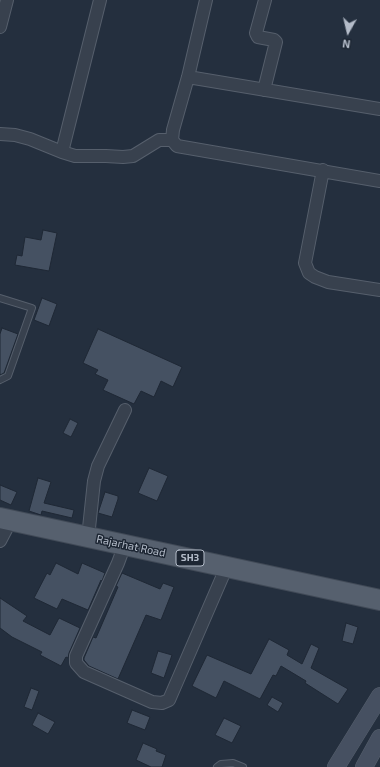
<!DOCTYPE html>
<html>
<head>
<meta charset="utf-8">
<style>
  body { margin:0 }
  #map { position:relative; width:380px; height:767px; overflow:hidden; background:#242f3e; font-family:"Exo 2",sans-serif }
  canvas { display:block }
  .north { position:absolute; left:328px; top:12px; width:40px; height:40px; -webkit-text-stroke:3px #1d2633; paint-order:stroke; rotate:188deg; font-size:11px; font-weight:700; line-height:16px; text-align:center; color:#b4bcc9 }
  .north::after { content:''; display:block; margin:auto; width:14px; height:18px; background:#b4bcc9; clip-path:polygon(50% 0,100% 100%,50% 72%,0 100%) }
</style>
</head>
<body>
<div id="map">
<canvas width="380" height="767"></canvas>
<div class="north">N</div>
</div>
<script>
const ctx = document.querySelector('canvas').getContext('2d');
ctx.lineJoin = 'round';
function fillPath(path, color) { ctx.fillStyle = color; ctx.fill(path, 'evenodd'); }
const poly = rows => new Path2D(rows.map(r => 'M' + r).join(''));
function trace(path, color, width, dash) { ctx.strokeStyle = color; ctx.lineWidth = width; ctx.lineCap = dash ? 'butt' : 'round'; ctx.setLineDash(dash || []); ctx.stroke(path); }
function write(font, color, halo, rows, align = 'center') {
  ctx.font = font + ' "Exo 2",sans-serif'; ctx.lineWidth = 3; ctx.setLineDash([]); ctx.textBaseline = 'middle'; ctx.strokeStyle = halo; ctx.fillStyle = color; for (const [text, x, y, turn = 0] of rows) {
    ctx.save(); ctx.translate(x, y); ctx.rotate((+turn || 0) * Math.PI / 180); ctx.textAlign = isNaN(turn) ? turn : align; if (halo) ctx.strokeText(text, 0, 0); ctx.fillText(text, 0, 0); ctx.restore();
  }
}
const building = poly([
  [43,230,57,233,49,271,15,265,17,255,22,256,25,237,41,240,43,230],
  [42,298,57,304,49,326,34,320,42,298],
  [2,328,18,334,4,373,0,375,0,334,2,328],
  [98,329,182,367,173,387,161,381,154,397,141,391,134,404,103,390,108,380,95,374,98,370,83,363,98,329],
  [70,419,78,423,71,437,63,433,70,419],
  [149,468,168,476,157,501,138,493,149,468],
  [38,478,51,482,44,503,74,510,72,518,42,511,41,515,29,511,38,478],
  [0,485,17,492,11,505,0,500,0,485],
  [105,492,118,496,118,499,112,517,98,513,105,492],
  [56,563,78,574,82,563,105,573,102,581,101,580,88,610,62,599,57,609,34,598,47,573,50,575,56,563],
  [122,573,160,589,163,583,174,587,161,620,146,615,118,679,89,666,84,660,84,658,93,637,96,638,118,587,116,586,122,573],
  [0,598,27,616,23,621,50,635,59,618,80,628,69,653,68,658,66,657,61,666,40,655,42,652,12,637,0,628,0,598],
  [346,623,358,627,353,644,342,641,346,623],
  [269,639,289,650,287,655,302,664,311,644,319,648,311,668,348,689,338,704,305,683,306,681,281,666,276,676,273,675,260,699,224,681,216,698,192,686,207,655,251,674,269,639],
  [158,651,172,655,164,678,151,673,158,651],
  [31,688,39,691,32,710,24,707,31,688],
  [272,697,283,703,278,712,267,705,272,697],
  [132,710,150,717,145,730,127,723,132,710],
  [38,713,55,722,48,734,32,725,38,713],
  [224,718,241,726,232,743,215,735,224,718],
  [143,743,157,749,156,751,166,755,162,767,151,767,136,760,143,743]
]);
fillPath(building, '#455162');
trace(building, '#1f2835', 1);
const service = poly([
  [0,298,32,308,8,376,0,380],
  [217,767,221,764,233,763,243,767]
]);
const minor = poly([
  [206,0,188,77,173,130,172,140,177,146,380,181],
  [0,27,7,0],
  [188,77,380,109],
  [264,90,276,42,274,40,258,37,256,33,265,0],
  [0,134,15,135,30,139,62,152,75,156,106,156,123,157,133,156,159,140,172,140],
  [62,152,100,0],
  [323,170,305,263,309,273,315,277,328,282,380,290],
  [89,528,94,481,98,466,125,410],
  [0,541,11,520],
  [125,544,118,563,76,656,76,663,84,672,152,702,162,703,169,700,227,566]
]);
const secondary = poly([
  [336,767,380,696],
  [364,767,380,738]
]);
const primary = poly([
  [0,518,380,600]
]);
trace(service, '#565f6c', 8);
trace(minor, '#565f6c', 14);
trace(secondary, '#565f6c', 18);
trace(primary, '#414a57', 22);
trace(service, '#38414e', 6);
trace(minor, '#38414e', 12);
trace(secondary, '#465061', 17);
trace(primary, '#56606e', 20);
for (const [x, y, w] of [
  [190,558,28]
]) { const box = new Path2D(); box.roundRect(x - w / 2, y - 8, w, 16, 3); ctx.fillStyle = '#1d2633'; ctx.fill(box); trace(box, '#b4bcc9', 1); }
write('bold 10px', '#b4bcc9', null, [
  ["SH3",190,558]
]);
write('11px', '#b4bcc9', '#1d2633', [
  ["Rajarhat Road",131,546,12]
]);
</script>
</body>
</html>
